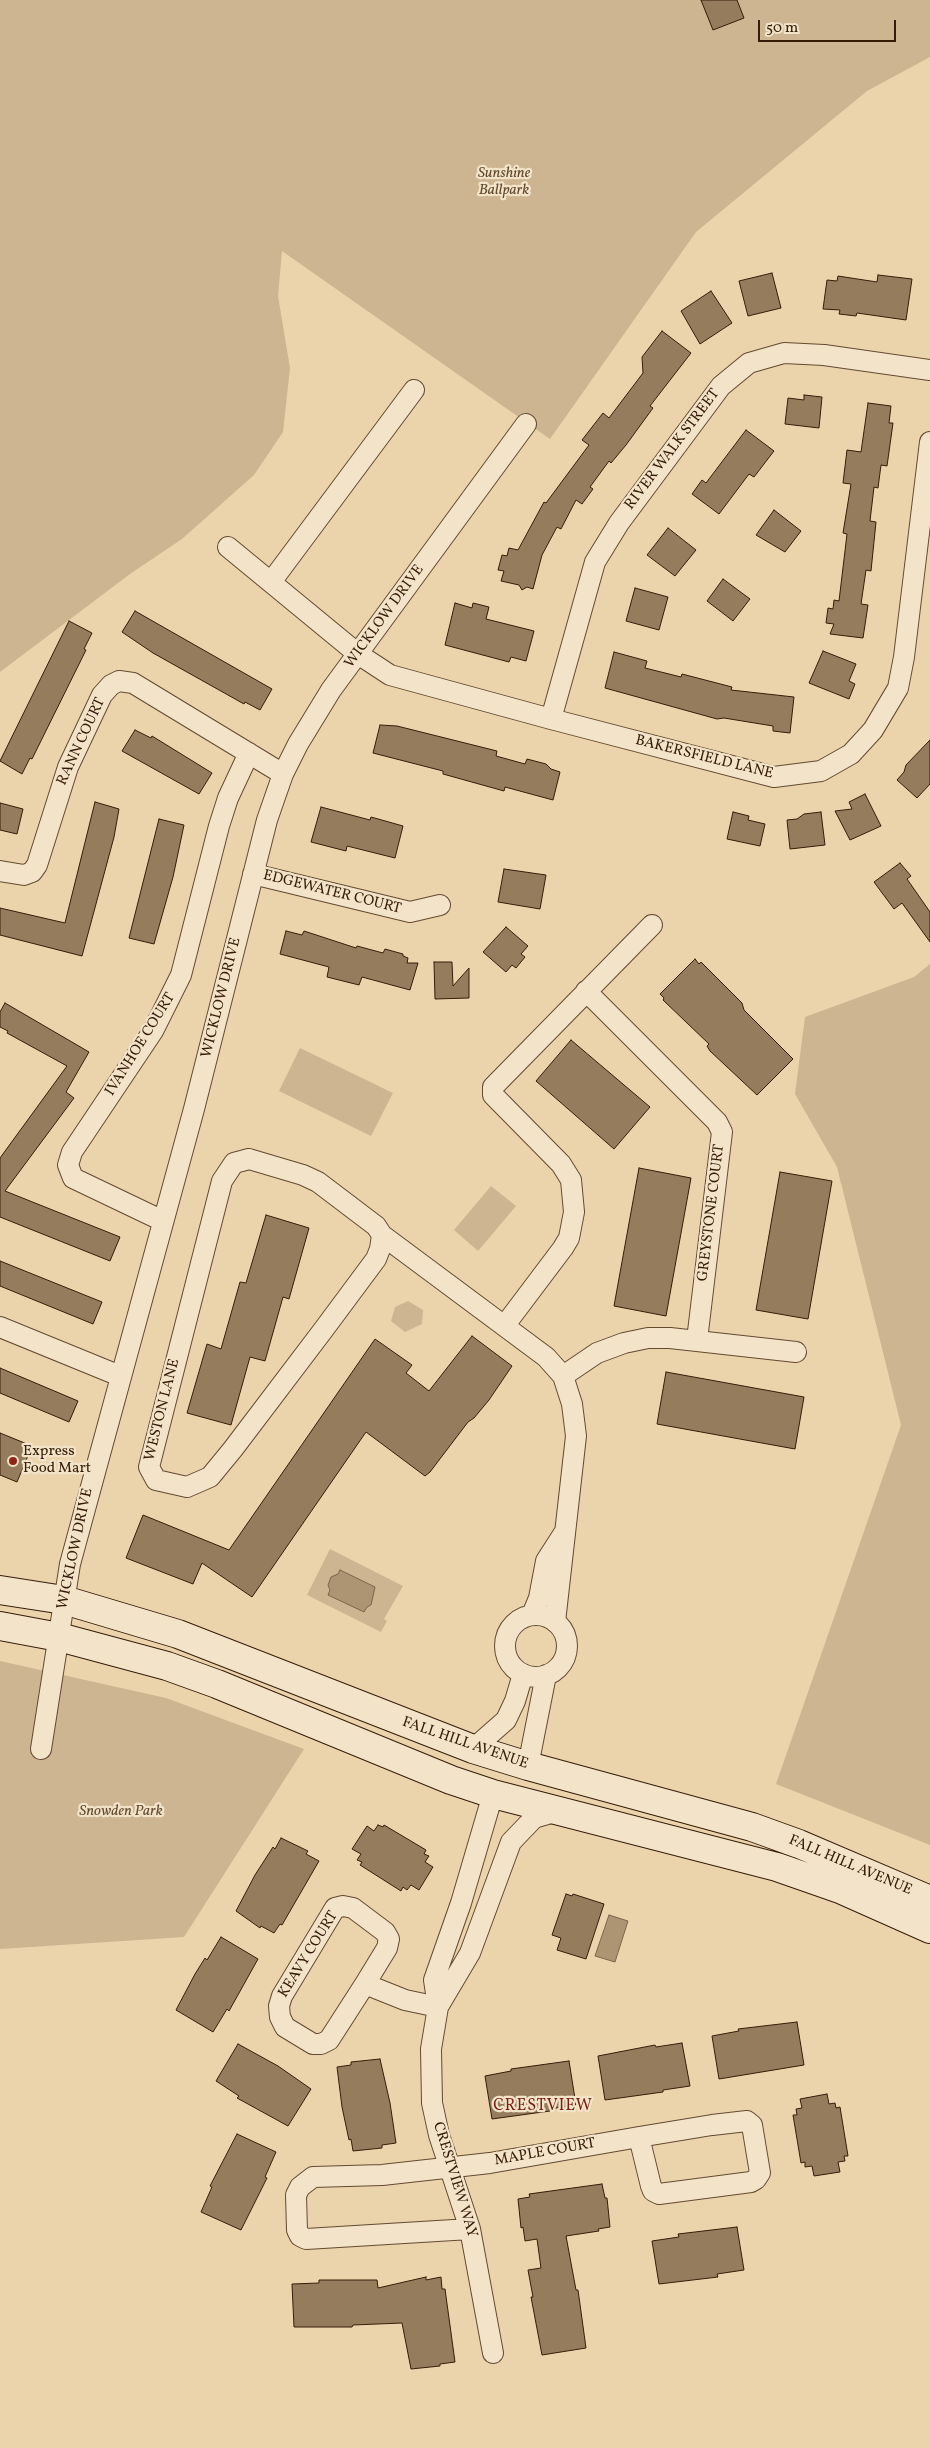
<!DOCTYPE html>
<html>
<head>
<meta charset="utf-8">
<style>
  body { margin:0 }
  #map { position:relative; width:930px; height:2448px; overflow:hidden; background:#ebd4ac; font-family:Vollkorn,serif }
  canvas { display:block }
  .scale { position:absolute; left:758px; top:20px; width:138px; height:22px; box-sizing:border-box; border:2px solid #361c08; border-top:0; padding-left:6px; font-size:15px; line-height:18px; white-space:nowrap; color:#361c08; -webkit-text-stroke:4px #f2e3c9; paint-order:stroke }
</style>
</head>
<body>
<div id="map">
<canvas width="930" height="2448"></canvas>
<div class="scale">50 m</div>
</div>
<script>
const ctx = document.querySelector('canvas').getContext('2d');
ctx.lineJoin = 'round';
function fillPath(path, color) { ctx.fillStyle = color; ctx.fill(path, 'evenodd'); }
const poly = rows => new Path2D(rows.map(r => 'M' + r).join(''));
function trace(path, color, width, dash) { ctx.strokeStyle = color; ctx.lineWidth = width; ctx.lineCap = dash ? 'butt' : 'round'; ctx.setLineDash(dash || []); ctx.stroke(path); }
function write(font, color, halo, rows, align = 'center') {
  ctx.font = font + ' Vollkorn,serif'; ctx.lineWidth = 4.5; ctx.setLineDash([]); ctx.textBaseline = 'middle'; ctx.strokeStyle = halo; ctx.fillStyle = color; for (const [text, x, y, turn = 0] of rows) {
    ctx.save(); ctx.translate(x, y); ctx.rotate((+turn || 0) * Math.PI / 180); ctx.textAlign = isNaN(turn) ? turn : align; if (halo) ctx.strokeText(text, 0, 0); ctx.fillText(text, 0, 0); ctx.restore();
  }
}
fillPath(poly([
  [0,0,930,0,930,57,867,91,696,232,550,439,282,251,278,296,290,368,283,432,254,475,182,539,130,574,0,672],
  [930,964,930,1845,776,1784,901,1425,837,1167,795,1094,805,1017,914,977],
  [300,1048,393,1093,371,1136,279,1091],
  [491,1186,516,1206,478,1251,454,1230],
  [408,1301,423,1310,422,1324,405,1332,391,1321,395,1307],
  [330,1549,403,1586,384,1619,387,1621,381,1632,307,1595],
  [0,1661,166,1698,304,1749,184,1937,0,1949]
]), '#ccb590');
const water = poly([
  [340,1570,375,1587,371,1605,367,1607,364,1612,328,1595,330,1590,328,1585,331,1577,338,1574,340,1570],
  [609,1915,628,1921,615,1962,595,1956,609,1915]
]);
fillPath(water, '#ad9574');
trace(water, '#7d6549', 1);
const building = poly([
  [701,0,737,0,744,18,713,30,701,0],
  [772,273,781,308,748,316,739,281,772,273],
  [878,275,912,279,906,320,857,313,856,316,839,314,840,310,823,309,827,280,837,281,838,276,877,282,878,275],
  [711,291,732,323,700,344,681,311,711,291],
  [662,331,691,353,650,406,653,408,626,445,611,463,609,461,590,487,593,489,582,504,576,500,561,529,557,527,542,555,533,589,527,587,522,590,519,585,501,581,504,571,498,570,502,555,507,556,509,548,518,550,544,502,546,503,589,445,582,440,603,413,609,418,643,373,642,357,662,331],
  [804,395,822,397,819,428,785,424,788,398,804,400,804,395],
  [868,403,891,406,889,423,893,423,887,466,881,465,878,488,874,487,870,521,876,522,871,571,866,570,861,604,868,605,863,638,830,634,834,624,826,623,828,608,833,609,834,600,839,601,847,534,843,533,851,484,843,483,847,450,861,452,868,403],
  [746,430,774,451,754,477,749,474,719,514,692,494,702,480,706,483,746,430],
  [774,510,801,531,785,552,756,535,774,510],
  [668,528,696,550,675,576,647,555,668,528],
  [723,579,750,599,733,621,707,601,723,579],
  [635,588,668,597,659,630,626,621,635,588],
  [455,603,472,608,473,603,489,607,486,619,534,631,526,661,511,657,509,662,445,645,455,603],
  [135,611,272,689,260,710,245,702,244,704,153,653,122,632,135,611],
  [69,621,92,633,84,649,86,650,32,759,30,758,22,774,0,761,69,621],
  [823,651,856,664,849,681,855,684,849,699,809,683,823,651],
  [614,652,647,661,645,668,681,677,682,674,732,687,731,690,794,697,790,733,773,731,773,726,724,718,717,719,605,688,614,652],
  [380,725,397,726,497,751,496,756,525,764,527,759,546,764,551,769,560,772,553,800,505,787,504,791,443,774,443,771,373,753,380,725],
  [135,730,151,738,152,736,212,773,199,794,122,751,135,730],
  [930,740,930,784,917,798,897,780,904,772,906,765,930,740],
  [865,794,881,826,850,840,835,811,852,809,849,802,865,794],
  [95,802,119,809,114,837,82,956,0,935,0,908,65,923,95,802],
  [0,803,23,809,17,834,0,830,0,803],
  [321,807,370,820,371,817,403,826,395,858,347,846,346,851,311,842,321,807],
  [733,812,749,816,748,820,765,824,760,846,727,839,733,812],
  [821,812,825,845,790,849,787,820,797,819,804,814,821,812],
  [159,819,184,825,173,877,154,944,129,938,159,819],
  [900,863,911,876,907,879,930,912,930,942,902,903,894,909,874,882,900,863],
  [504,869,546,875,540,909,498,902,504,869],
  [506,927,528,946,521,954,525,957,516,968,512,965,506,972,483,952,506,927],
  [286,931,302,935,304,931,356,948,357,946,383,953,385,949,403,954,403,956,408,958,407,963,418,963,410,990,362,977,359,985,327,977,329,967,280,954,286,931],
  [695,959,699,964,701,962,742,1003,744,1010,793,1059,757,1095,710,1051,707,1046,709,1044,663,1000,664,998,660,994,695,959],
  [434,962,452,962,453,986,469,968,469,998,435,999,434,962],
  [5,1003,89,1052,66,1092,74,1098,5,1191,120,1237,110,1261,0,1217,0,1158,67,1066,7,1033,8,1031,0,1027,0,1012,5,1003],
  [571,1040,650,1107,614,1149,536,1081,571,1040],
  [639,1168,691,1178,666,1316,614,1306,639,1168],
  [780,1172,832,1181,808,1319,756,1310,780,1172],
  [266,1215,309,1228,289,1299,283,1297,265,1361,250,1357,231,1425,187,1413,207,1344,221,1349,240,1282,246,1283,266,1215],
  [0,1261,102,1302,93,1324,0,1286,0,1261],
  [472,1336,512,1366,489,1400,474,1418,468,1422,430,1472,425,1476,366,1432,252,1597,202,1563,193,1584,126,1558,143,1515,229,1550,375,1339,412,1365,406,1373,429,1391,472,1336],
  [0,1368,78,1401,69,1422,0,1393,0,1368],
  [666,1372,804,1397,795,1449,657,1424,666,1372],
  [0,1433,32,1446,17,1482,0,1475,0,1433],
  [378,1825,383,1827,384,1825,426,1850,424,1854,429,1856,425,1862,433,1867,419,1890,411,1885,407,1890,403,1887,401,1891,360,1865,362,1862,357,1860,361,1854,352,1849,367,1826,374,1831,378,1825],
  [281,1838,308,1851,306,1854,319,1861,282,1925,280,1924,274,1933,261,1926,260,1928,236,1911,255,1875,273,1847,275,1849,281,1838],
  [566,1894,572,1896,573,1894,604,1904,586,1959,557,1950,561,1938,552,1935,566,1894],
  [221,1937,258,1959,229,2011,227,2009,213,2032,176,2010,195,1974,205,1958,207,1960,221,1937],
  [797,2022,804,2065,719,2079,712,2036,739,2031,738,2029,797,2022],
  [682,2043,690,2086,663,2090,663,2092,605,2100,598,2056,655,2045,656,2047,682,2043],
  [238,2044,278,2066,311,2089,288,2126,237,2098,239,2096,216,2081,238,2044],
  [380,2059,390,2103,396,2143,382,2145,382,2148,353,2151,351,2139,349,2140,342,2107,337,2067,351,2065,351,2062,380,2059],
  [569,2061,576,2105,550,2109,550,2111,492,2119,485,2076,511,2071,511,2069,569,2061],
  [827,2094,829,2104,835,2103,836,2108,840,2107,848,2156,844,2156,845,2161,838,2162,840,2172,814,2176,812,2166,805,2167,805,2162,801,2163,793,2115,797,2115,796,2109,802,2108,800,2099,827,2094],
  [237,2134,276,2152,265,2177,267,2178,241,2230,201,2212,212,2187,210,2186,237,2134],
  [602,2184,605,2198,607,2198,610,2227,598,2229,599,2231,566,2236,576,2290,578,2290,586,2348,542,2355,531,2297,533,2297,528,2270,541,2268,537,2239,525,2241,523,2227,521,2228,518,2199,530,2197,529,2194,602,2184],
  [737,2227,744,2270,717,2274,718,2277,659,2284,652,2241,679,2237,678,2234,737,2227],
  [426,2277,426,2280,441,2277,442,2289,445,2289,455,2362,440,2364,440,2366,411,2369,402,2323,353,2325,352,2327,294,2327,292,2284,319,2283,319,2280,377,2280,378,2288,426,2277]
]);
fillPath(building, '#947c5d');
trace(building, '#361c08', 1);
const minor = poly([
  [228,547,358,654,390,675,551,719,774,777,821,771,851,754,873,730,898,688,904,657,930,442],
  [271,582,414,390],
  [551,719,595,562,619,523,721,386,749,363,784,353,824,355,930,370],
  [0,871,24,875,32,872,37,865,68,767,102,695,111,685,119,681,133,683,283,774],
  [253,874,410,912,440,905],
  [586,991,717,1122,722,1132,697,1340],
  [249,1159,303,1175,318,1182,376,1226,382,1235,380,1249,376,1259,324,1329,233,1449,210,1477,187,1487,156,1480,149,1467,222,1181,234,1163,249,1159],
  [163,1221,73,1178,68,1165,72,1152,153,1031,181,975,219,826,228,798,249,753],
  [382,1235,546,1357,563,1376,572,1404,576,1436,555,1622],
  [505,1325,563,1248,569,1238,574,1212,571,1180,561,1164,493,1095,493,1087,652,925],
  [0,1327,120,1376],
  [563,1376,597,1353,624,1343,648,1338,670,1338,796,1352],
  [532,1615,539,1598,546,1561,564,1533],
  '505 1646a31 31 0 1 1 62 0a31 31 0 1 1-62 0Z',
  [41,1749,70,1564,194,1109,267,820,283,774,298,744,331,690,526,424],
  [473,1749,506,1720,515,1701,523,1674],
  [528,1766,546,1675],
  [365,1984,387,1948,389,1939,385,1932,353,1908,343,1906,335,1908,282,1996,279,2006,280,2017,285,2027,313,2044,321,2044,329,2040,365,1984,405,2000,438,2007],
  [438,2007,434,1980,461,1903,493,1794],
  [470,2229,306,2239,300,2236,297,2230,296,2195,300,2187,313,2177,382,2175,490,2163,639,2137,712,2125,747,2121,752,2125,760,2173,756,2179,751,2182,659,2194,653,2191,651,2186,639,2137],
  [493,2353,470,2229,439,2135,432,2103,431,2049,438,2007,470,1953,511,1842,534,1818,558,1811]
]);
const secondary = poly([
  [0,1590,64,1600,178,1634,473,1749,528,1766,752,1827,799,1844,930,1900],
  [0,1626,59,1637,167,1666,217,1684,451,1780,493,1794,777,1867,840,1889,930,1929]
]);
trace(minor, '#634a31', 22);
trace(secondary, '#361c08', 30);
trace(minor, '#f2e3c9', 20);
trace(secondary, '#f2e3c9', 28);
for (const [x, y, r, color] of [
  [13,1461,5,"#8f2418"]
]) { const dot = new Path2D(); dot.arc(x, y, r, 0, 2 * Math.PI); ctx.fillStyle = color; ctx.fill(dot); trace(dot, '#f2e3c9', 2); }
write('italic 15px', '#634a31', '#f2e3c9', [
  ["Sunshine",504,174],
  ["Ballpark",504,191],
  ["Snowden Park",121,1812]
]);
write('15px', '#361c08', '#f2e3c9', [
  ["RIVER WALK STREET",673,450,-53],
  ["WICKLOW DRIVE",385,617,-54],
  ["RANN COURT",82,742,-65],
  ["BAKERSFIELD LANE",704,758,14],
  ["EDGEWATER COURT",332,893,14],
  ["WICKLOW DRIVE",222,998,-76],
  ["IVANHOE COURT",141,1045,-58],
  ["GREYSTONE COURT",712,1213,-83],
  ["WESTON LANE",163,1410,-76],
  ["WICKLOW DRIVE",76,1549,-78],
  ["FALL HILL AVENUE",465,1744,19],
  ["FALL HILL AVENUE",850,1866,23],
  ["KEAVY COURT",309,1955,-58],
  ["MAPLE COURT",545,2153,-10],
  ["CRESTVIEW WAY",454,2180,73]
]);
write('15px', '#361c08', '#f2e3c9', [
  ["Express",23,1452],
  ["Food Mart",23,1469]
], 'left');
ctx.letterSpacing = '1px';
write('16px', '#7a1f14', '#f2e3c9', [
  ["CRESTVIEW",543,2107]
]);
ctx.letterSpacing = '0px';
</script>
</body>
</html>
